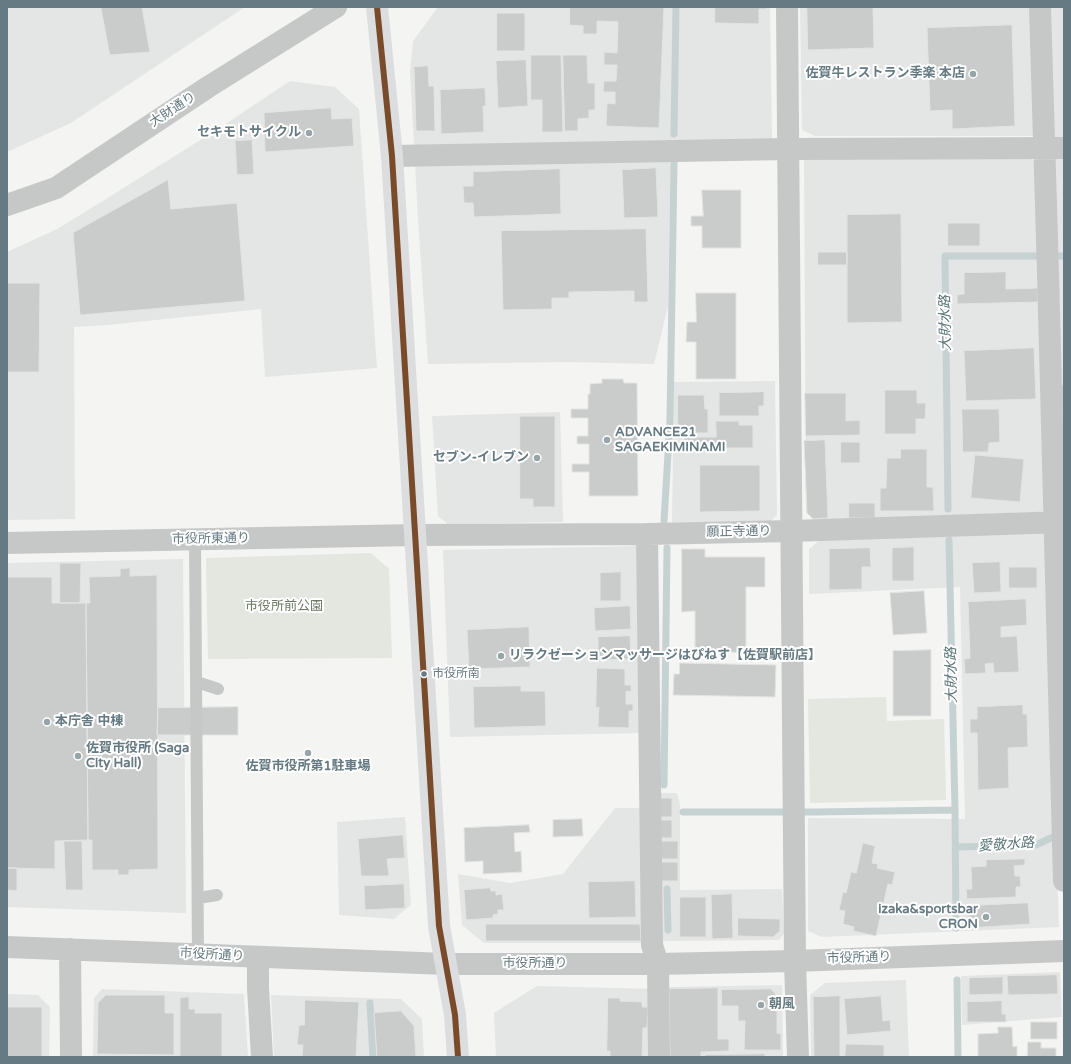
<!DOCTYPE html>
<html>
<head>
<meta charset="utf-8">
<style>
  body { margin:0 }
  #map { position:relative; width:1071px; height:1064px; overflow:hidden; background:#f4f4f2; font-family:"Varela Round",sans-serif }
  canvas { display:block }
  .frame { position:absolute; inset:0; border:8px solid #657a82; pointer-events:none }
</style>
</head>
<body>
<div id="map">
<canvas width="1071" height="1064"></canvas>
<div class="frame"></div>
</div>
<script>
const ctx = document.querySelector('canvas').getContext('2d');
ctx.lineJoin = 'round';
function fill(path, color) {
  ctx.fillStyle = color;
  ctx.fill(path, 'evenodd');
}
function trace(path, color, width, dash) {
  ctx.strokeStyle = color;
  ctx.lineWidth = width;
  ctx.lineCap = dash ? 'butt' : 'round';
  ctx.setLineDash(dash || []);
  ctx.stroke(path);
}
function label(font, color, halo, rows, align = 'center') {
  ctx.font = font + ' "Varela Round","Noto Sans JP",sans-serif';
  ctx.lineWidth = 4;
  ctx.setLineDash([]);
  ctx.textBaseline = 'middle';
  ctx.strokeStyle = halo;
  ctx.fillStyle = color;
  for (const [text, x, y, turn = 0] of rows) {
    ctx.save();
    ctx.translate(x, y);
    ctx.rotate((+turn || 0) * Math.PI / 180);
    ctx.textAlign = isNaN(turn) ? turn : align;
    if (halo) ctx.strokeText(text, 0, 0);
    ctx.fillText(text, 0, 0);
    ctx.restore();
  }
}
fill(new Path2D(`
  M7 7H245L71 123 7 152Z
  M438 7H770L772 140 671 142 668 306 654 364 569 362 428 364 418 220 410 71 413 41Z
  M800 7H1064V511L818 520 806 512 804 157 1031 158 1038 166 1052 136H815L802 130Z
  M290 81 335 87 359 109 377 368 265 377 261 309 108 325 74 327 75 519 7 520V252L57 229 85 212 218 129Z
  M775 381 777 515 771 521 672 522 674 382Z
  M560 412 563 522 448 524 438 516 432 416Z
  M1045 532 1059 927 822 937 808 931V818L965 819 960 587 809 594V549L820 540Z
  M640 546 642 733 450 737 443 550Z
  M183 559 186 913 7 907V563Z
  M656 793H677L680 805V890L782 889 784 933 779 940 660 941Z
  M615 808H642L643 943H484L462 925 458 874 510 883 563 874Z
  M405 817 411 905 394 919 339 915 337 822Z
  M1060 972 1062 1017 962 1025 961 976Z
  M906 980 909 1057H811L810 995 825 983Z
  M782 985 783 1057H667L666 987Z
  M537 986 654 989V1057H496L494 1013Z
  M102 989 244 994 248 1057H93L94 998Z
  M7 994 38 995 50 1007 49 1057H7Z
  M271 995 401 999 422 1019 424 1057H274Z`), '#e4e5e5');
fill(new Path2D(`
  M371 553 389 569 392 658 208 659 206 558Z
  M886 697 887 721 944 719 946 800 810 803 808 699Z`), '#e4e6e0');
trace(new Path2D(`
  M674 134 676 7
  M948 509 945 256H1064
  M664 521 670 420 674 163
  M949 540 955 810 956 928
  M664 785 667 548
  M683 812H814L955 810
  M956 847 1036 845 1055 836
  M667 889 668 930
  M957 980 958 1057
  M370 1003 373 1057`), '#c6d2d2', 7);
const building = new Path2D(`
  M101 7H142L150 52 110 55Z
  M570 7H664L659 128 606 126 607 103 615 104V92H603L604 81H616L617 65H604V52L617 53 618 22 597 21V34H583V26L570 25Z
  M715 7H766V9H759V24L715 23Z
  M807 7H873L874 48 808 50Z
  M497 13H525V51H497Z
  M1012 25 1015 126 952 129V110L930 111 927 28Z
  M531 55H561L563 132H542V100H531Z
  M563 55H587L588 83H595V110H589V118L578 119V131H565Z
  M526 60 528 106 498 108 496 61Z
  M428 66 429 86H434L435 131H416L414 67Z
  M485 88 486 106H483L484 132 441 134 440 90Z
  M331 108 332 119 352 118 354 146 265 152 264 113Z
  M252 140 254 174 237 175 235 141Z
  M656 168 658 217 624 218 622 170Z
  M560 169 561 214 474 217 473 203H464L463 186H473V172Z
  M168 180 171 209 237 203 245 301 80 315 73 233Z
  M702 190H741V248H702V226H691V216H703Z
  M901 214 902 322 847 323V215Z
  M948 223H980V246H948Z
  M646 229 648 302H634V291L569 292V298H552V309L503 310 501 231Z
  M818 252H847V265H818Z
  M1006 272V289L1038 288V302L957 304V295L964 294V273Z
  M7 283H40L39 372H7Z
  M696 293H736V379H696V342H686L687 322H696Z
  M1034 348 1036 399 966 401 964 351Z
  M602 379H623L624 383H637L638 496H589V472H572V464H589V444H577V436H588V418H571V409H588V394H590V384L602 383Z
  M1060 385H1064V410H1060Z
  M885 390H917V403H926L925 419H916V434H885Z
  M764 392V406H759V416H719V393Z
  M805 393H846V421L860 420V435L806 436Z
  M678 395H704L705 409H708V433H678Z
  M962 409H999L1000 442 989 443 988 452H963Z
  M520 416H555V507H533V499H520Z
  M716 421H739V425H753V448H684V437H716Z
  M825 440 828 518 813 519 807 513 804 441Z
  M841 442H860V463H841Z
  M901 449H927V487H933L934 511H880V488H886L887 458H900Z
  M975 455 1024 459 1020 502 971 498Z
  M700 465H760V511L700 512Z
  M849 503H875V518H849Z
  M914 547V581H892V548Z
  M870 548 871 567H862V589L829 590V549Z
  M682 549H705V557H765V587H746V652L695 653V611L682 612Z
  M1000 562 1001 592 974 593 972 563Z
  M60 563H81L80 603H60Z
  M1009 567H1037V588H1009Z
  M130 568V576L157 575 158 869 129 870V875H118V870H92V840H88L86 603H90L89 577 120 576V569Z
  M621 572V601H600V573Z
  M7 577H52V603H86L88 840 55 841V869L7 868Z
  M924 591 927 633 893 635 890 593Z
  M1026 599 1027 625 1001 627V637L1017 636 1019 672 994 673 993 663 985 664 986 673 965 674 964 659 970 658 968 602Z
  M630 606 631 629 595 631 594 608Z
  M529 627 530 667 469 669 467 630Z
  M630 636 631 659 598 660V637Z
  M931 650V716H893V651Z
  M680 663 776 665 775 697 673 695 674 674H679Z
  M597 668 625 669V685H631V692L626 691V704H633V711H629V728L598 727 599 707 596 708Z
  M521 686V691H545L546 726 474 728 473 687Z
  M1023 705V714H1027L1028 747 1008 748 1009 788 978 790 977 733H970V719H977V707Z
  M238 707V735H157L158 708Z
  M658 798H672V817H658Z
  M582 819 583 836 553 837V820Z
  M658 820H672V838H658Z
  M529 825 530 832 514 833 515 852 521 851 522 872 483 874V861L465 862 464 828Z
  M403 835 405 858 387 859 389 876H361L358 839Z
  M64 841H82L83 890H66Z
  M661 841H678V859H661Z
  M863 843 875 846 872 863 878 864 877 868 895 872 892 885 888 884 876 936 853 931 854 927 843 924 845 911 839 910 843 892 846 893 851 872 856 873Z
  M1025 859V865L1014 866 1015 876H1020L1021 887H1016V897L967 899 966 889H972L971 867 986 866V860Z
  M661 862H678V881H661Z
  M7 868H17V891L7 890Z
  M635 881 636 917 589 918 588 882Z
  M404 884 405 908 365 910 364 886Z
  M490 888 491 891H496V895L502 894 504 910H498V914L493 915V918L466 920 464 890Z
  M732 894 733 938 712 939 711 895Z
  M680 897H706V937H680Z
  M1028 903 1030 924 969 928 967 906Z
  M738 918 780 919V931L773 937 738 936Z
  M486 924H640L641 941H486Z
  M1057 975 1058 994 1008 995 1007 976Z
  M1003 977V994L969 995V978Z
  M718 988V1039H729V1051L701 1052V1057H670L669 989Z
  M771 989 777 996V1033L781 1034V1050H744L745 1021H738V1006H722L721 990Z
  M106 995H165V1013H174V1055L97 1054 98 1003Z
  M840 996V1057H814L813 997Z
  M881 996 883 1021 890 1020 891 1031 847 1035 844 999Z
  M189 997V1009H195V1013H222V1057H180V998Z
  M608 998H620V1001L642 1002V1007H648L647 1028H643L642 1057H610V1051H607Z
  M305 1000 359 1002 356 1057H302L303 1045H297L299 1025H304Z
  M1002 1001V1014H1006V1022H967V1002Z
  M7 1007H42V1057H7Z
  M401 1011 414 1026 416 1057H377L374 1013Z
  M1031 1022H1057V1039H1031Z
  M998 1027H1012L1013 1047 1017 1046V1057H978V1034L998 1033Z
  M1028 1042H1041V1048H1056V1057H1019L1027 1056Z
  M846 1044 884 1045V1057H845Z
  M765 1054V1057H705V1055Z`);
fill(building, '#cacccc');
trace(building, '#e3e3e2', 1);
trace(new Path2D(`
  M195 540 198 954
  M197 682 218 689
  M198 898 217 895`), '#c6c8c8', 12);
trace(new Path2D(`
  M1040 7 1048 273 1064 881
  M392 156 788 149 1064 148
  M647 534 652 945 658 964 659 1057
  M7 543 415 535 647 534 792 531 1064 522
  M258 958V988L262 1057
  M795 961 798 1057`), '#c6c8c8', 22);
trace(new Path2D(`
  M787 7 795 961
  M7 205 56 188 208 87 336 7
  M7 947 446 964H658L795 961 1064 951
  M70 949 71 1057`), '#c6c8c8', 22);
trace(new Path2D(`
  M377 7 392 156 439 926 455 1015 458 1057`), '#dcddde', 22);
trace(new Path2D(`
  M377 7 392 156 439 926 455 1015 458 1057`), '#7a4b2a', 6);
for (const [x, y, r, color] of [
  [973,74,4,"#97a5a9"],
  [309,133,4,"#97a5a9"],
  [607,440,4,"#97a5a9"],
  [537,458,4,"#97a5a9"],
  [501,656,4,"#97a5a9"],
  [424,674,3.5,"#657a82"],
  [47,722,4,"#97a5a9"],
  [308,753,4,"#97a5a9"],
  [78,756,4,"#97a5a9"],
  [986,917,4,"#97a5a9"],
  [761,1005,4,"#97a5a9"]
]) {
  const dot = new Path2D();
  dot.arc(x, y, r, 0, 2 * Math.PI);
  ctx.fillStyle = color;
  ctx.fill(dot);
  trace(dot, '#fff', 1.5);
}
label('12px', '#657a82', '#fff', [
  ["市役所南",432,674]
], 'left');
label('bold 13px', '#657a82', '#fff', [
  ["佐賀牛レストラン季楽 本店",965,74,"right"],
  ["セキモトサイクル",301,133,"right"],
  ["ADVANCE21",615,433],
  ["SAGAEKIMINAMI",615,448],
  ["セブン-イレブン",529,458,"right"],
  ["リラクゼーションマッサージはぴねす【佐賀駅前店】",509,656],
  ["本庁舎 中棟",55,722],
  ["佐賀市役所 (Saga",86,749],
  ["City Hall)",86,764],
  ["佐賀市役所第1駐車場",308,767,"center"],
  ["izaka&sportsbar",978,910,"right"],
  ["CRON",978,925,"right"],
  ["朝風",769,1005]
], 'left');
label('13px', '#657a82', '#fff', [
  ["大財通り",173,110,-33],
  ["願正寺通り",739,532,-1],
  ["市役所東通り",211,539,-1],
  ["市役所通り",212,955,3],
  ["市役所通り",859,958,-2],
  ["市役所通り",535,964]
]);
label('13px', '#6c7963', '#fff', [
  ["市役所前公園",284,607]
]);
label('italic 14px', '#5b7678', '#fff', [
  ["大財水路",946,323,-91],
  ["大財水路",952,675,-91],
  ["愛敬水路",1006,845,-4]
]);
</script>
</body>
</html>
